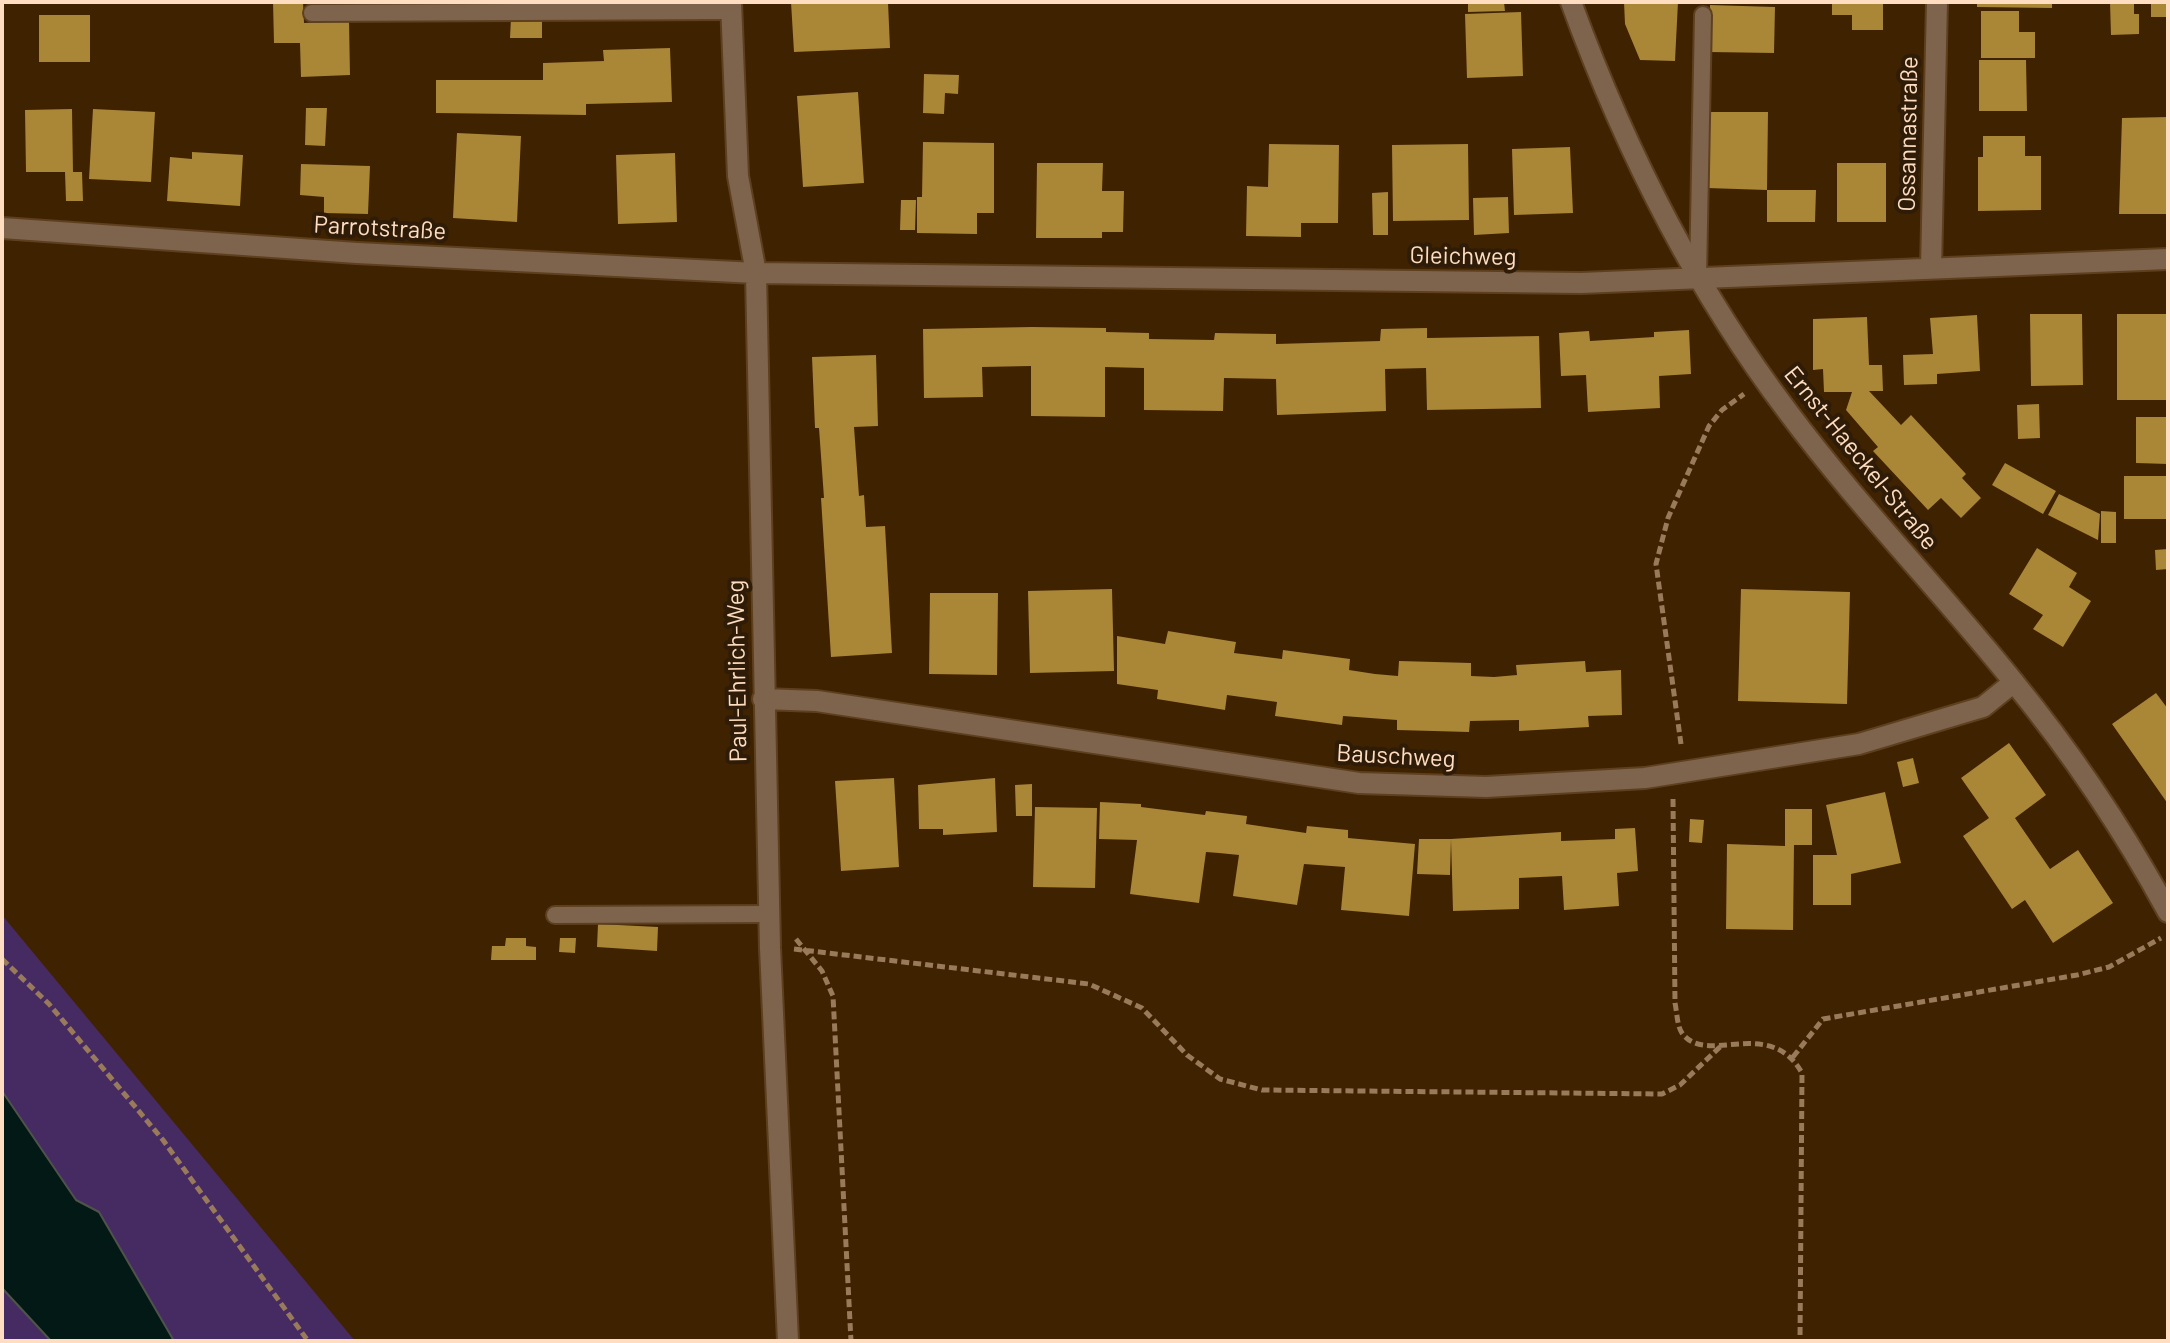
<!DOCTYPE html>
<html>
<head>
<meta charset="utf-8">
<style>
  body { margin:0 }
  #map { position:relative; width:2170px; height:1343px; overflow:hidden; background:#3f2200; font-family:Barlow,sans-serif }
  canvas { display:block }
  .frame { position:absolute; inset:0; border:4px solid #feddc0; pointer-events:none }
</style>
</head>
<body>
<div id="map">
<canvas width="2170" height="1343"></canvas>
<div class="frame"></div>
</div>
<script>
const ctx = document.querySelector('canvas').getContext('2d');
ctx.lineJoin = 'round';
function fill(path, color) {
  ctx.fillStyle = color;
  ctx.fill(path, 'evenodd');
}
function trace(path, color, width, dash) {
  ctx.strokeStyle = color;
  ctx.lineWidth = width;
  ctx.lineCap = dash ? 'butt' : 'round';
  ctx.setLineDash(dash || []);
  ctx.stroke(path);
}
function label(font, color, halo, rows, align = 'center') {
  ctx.font = font + ' Barlow,sans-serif';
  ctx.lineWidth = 8;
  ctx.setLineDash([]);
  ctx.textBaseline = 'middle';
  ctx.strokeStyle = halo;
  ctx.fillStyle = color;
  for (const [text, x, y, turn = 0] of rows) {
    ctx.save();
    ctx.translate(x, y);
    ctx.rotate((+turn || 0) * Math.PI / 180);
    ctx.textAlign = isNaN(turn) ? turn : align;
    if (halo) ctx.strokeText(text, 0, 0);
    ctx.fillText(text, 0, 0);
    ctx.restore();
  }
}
fill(new Path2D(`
  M2 915 355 1341H2Z`), '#462b63');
const water = new Path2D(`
  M2 1091 76 1200 99 1212 174 1341H51L2 1288Z`);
fill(water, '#031916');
trace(water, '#4e5449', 2);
fill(new Path2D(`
  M273 2H303L304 23 349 21 350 75 301 77 300 43H274Z
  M791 2H888L890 48 794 52Z
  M1468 2H1504L1505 11 1468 12Z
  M1624 2H1678L1675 61 1640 60 1625 24Z
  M1832 2H1883V30H1852V15H1832Z
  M1977 2H2052V8L1977 7Z
  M2110 2H2134V14H2139V34L2111 35Z
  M2151 2H2168V17H2151Z
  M1710 5 1775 7 1774 53 1709 52Z
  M1981 11H2019V32H2035V58H1981Z
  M1521 12 1523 76 1467 78 1465 14Z
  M39 15H90V62H39Z
  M511 18 542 19V38H510Z
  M670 48 672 102 586 104V115L436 113V80H543V63L604 61 603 50Z
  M1979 60H2026L2027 111H1979Z
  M924 74 959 75 958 94 945 93 944 114 923 113Z
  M858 92 864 183 803 187 797 96Z
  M306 108H327L325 146 305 145Z
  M72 109 73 172H82L83 201H66L65 172H26L25 110Z
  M93 109 155 112 151 182 89 179Z
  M1709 112H1768L1767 190 1707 188Z
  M2168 117V214H2119L2122 118Z
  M457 133 521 136 517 222 453 218Z
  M1983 136H2025V156H2041V210L1978 211V157H1983Z
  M923 142 994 143V213H977V234L917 233V197H922Z
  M1269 144 1339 145 1338 223H1301V237L1246 236 1247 186 1268 187Z
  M1468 144 1469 220 1393 221 1392 145Z
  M1570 147 1573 213 1514 215 1512 149Z
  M192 152 243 155 240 206 167 201 170 157 192 159Z
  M675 153 677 222 618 224 616 155Z
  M1037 163H1103L1102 191H1124L1123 232H1102V238H1036Z
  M1837 163H1886V222H1837Z
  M301 164 370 166 368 214 324 213V197L300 195Z
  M1767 190H1816L1815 222H1767Z
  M1388 192V235H1373L1372 193Z
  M1508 197 1509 233 1474 235 1473 198Z
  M901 200H916L915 230H900Z
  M2030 314H2082L2083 385 2031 386Z
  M2117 314H2168V400H2117Z
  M1977 315 1980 371 1937 374V384L1904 385 1903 355 1933 354 1930 318Z
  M1867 317 1869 365H1882L1883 391H1869L1901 425 1911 415 1966 474 1962 478 1981 498 1961 518 1941 498 1928 510 1873 451 1878 447 1846 410 1852 392H1824L1823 369 1813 370V319Z
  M1032 327 1106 328V332L1149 333V339L1214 340 1215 333 1276 334V344L1380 341 1381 329 1427 328V338L1539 336 1541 408 1427 410 1426 368 1385 369 1386 411 1277 415 1276 379 1224 378 1223 411 1144 410V368L1105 367V417L1031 416V366L982 367 983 397 924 398 923 329Z
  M1689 330 1691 374 1659 376 1660 408 1588 412 1586 375 1561 376 1559 333 1589 331 1590 341 1654 337V332Z
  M876 355 878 426 854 427 859 496 864 495 866 527 885 526 892 653 831 657 821 498H824L819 428H815L812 357Z
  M2039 404 2040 438 2018 439 2017 405Z
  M2136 417H2168V464L2136 463Z
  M2005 463 2056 491 2043 514 1992 485Z
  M2124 476H2168V519H2124Z
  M2059 494 2100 514 2098 540 2048 515Z
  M2101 511 2116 512V543H2101Z
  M2037 548 2077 573 2069 587 2091 601 2063 647 2033 629 2043 615 2009 594Z
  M2168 549V569L2156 570 2155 550Z
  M1112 589 1114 671 1030 673 1028 591Z
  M1741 589 1850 592 1847 704 1738 701Z
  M930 593H998L997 675 929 674Z
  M1168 631 1236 642 1234 653 1282 659 1283 650 1350 659 1349 670 1375 674 1398 676 1399 661 1471 663V676L1494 677 1517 675 1516 665 1585 661 1586 672 1621 670 1622 715 1588 716 1589 727 1519 731V720L1470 721 1469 732 1397 730V720L1343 716 1342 725 1275 716 1277 702 1227 695 1225 710 1157 699 1158 690 1117 684V636L1165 644Z
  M2156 693 2168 709V804L2112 724Z
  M2009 743 2046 795 2015 818 2050 869 2078 850 2113 903 2053 943 2025 900 2012 909 1963 836 1989 818 1961 778Z
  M1913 758 1919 783 1903 787 1897 762Z
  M894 778 899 867 841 871 835 781Z
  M995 778 997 832 943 835V829H919L918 785Z
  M1032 784V816H1016L1015 785Z
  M1885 792 1901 863 1851 874V905H1813V855H1837L1826 805Z
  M1100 802 1141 804V807L1205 815 1206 811 1247 816 1246 824 1306 833 1307 826 1348 830V838L1415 844 1409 916 1341 910 1345 867 1304 864 1297 905 1233 896 1239 855 1219 853 1206 852 1199 903 1130 894 1137 840 1099 839Z
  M1035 807 1097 808 1095 888 1033 887Z
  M1785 809H1812V845H1794L1793 930 1726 929 1727 844 1785 846Z
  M1690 819 1704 820 1702 843 1689 842Z
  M1635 828 1638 871 1617 873 1619 906 1564 910 1562 876 1519 878V909L1453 911 1451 839 1561 832V841L1615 839V829Z
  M1419 839H1451L1450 875 1417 874Z
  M598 924 658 927 657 951 597 947Z
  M506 938H526V946L536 947V960H491L492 946H505Z
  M560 938H576L575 953 559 952Z`), '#aa8637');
const service = new Path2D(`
  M312 13 732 11
  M1698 276 1703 15
  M555 915 769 914`);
const minor = new Path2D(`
  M731 2 738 176 756 273 770 948 788 1341
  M1571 2C1624 147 1695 289 1788 412 1858 506 1940 590 2013 681 2071 752 2124 831 2168 912
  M2 228 357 253 756 273 1581 283 2168 259
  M1931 268 1937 2
  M763 699 817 701 1359 783 1486 787 1645 778 1859 744 1983 707 2014 682`);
trace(service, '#5e401f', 20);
trace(minor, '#5e401f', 24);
trace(new Path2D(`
  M1681 744 1656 564 1668 518 1709 426 1722 410 1744 394
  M1673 799 1675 1003C1677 1012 1677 1026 1682 1033 1706 1067 1769 1015 1802 1073L1800 1341
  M796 939 822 971 833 996 851 1341
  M794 949 1089 984 1142 1008 1187 1055 1220 1079 1262 1090 1662 1094 1680 1085 1722 1045
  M2 959 49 1004 163 1140 308 1341
  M1793 1057 1823 1019 2077 975 2109 967 2161 938`), '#997a5a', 5, [8, 4]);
trace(service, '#7e644d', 16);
trace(minor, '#7e644d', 20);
label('24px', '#feddc0', '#2e1c08', [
  ["Ossannastraße",1908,134,-89],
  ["Parrotstraße",380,228,3],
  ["Gleichweg",1463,256,1],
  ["Ernst-Haeckel-Straße",1861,458,51],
  ["Paul-Ehrlich-Weg",737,671,-91],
  ["Bauschweg",1396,756,3]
]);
</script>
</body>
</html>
